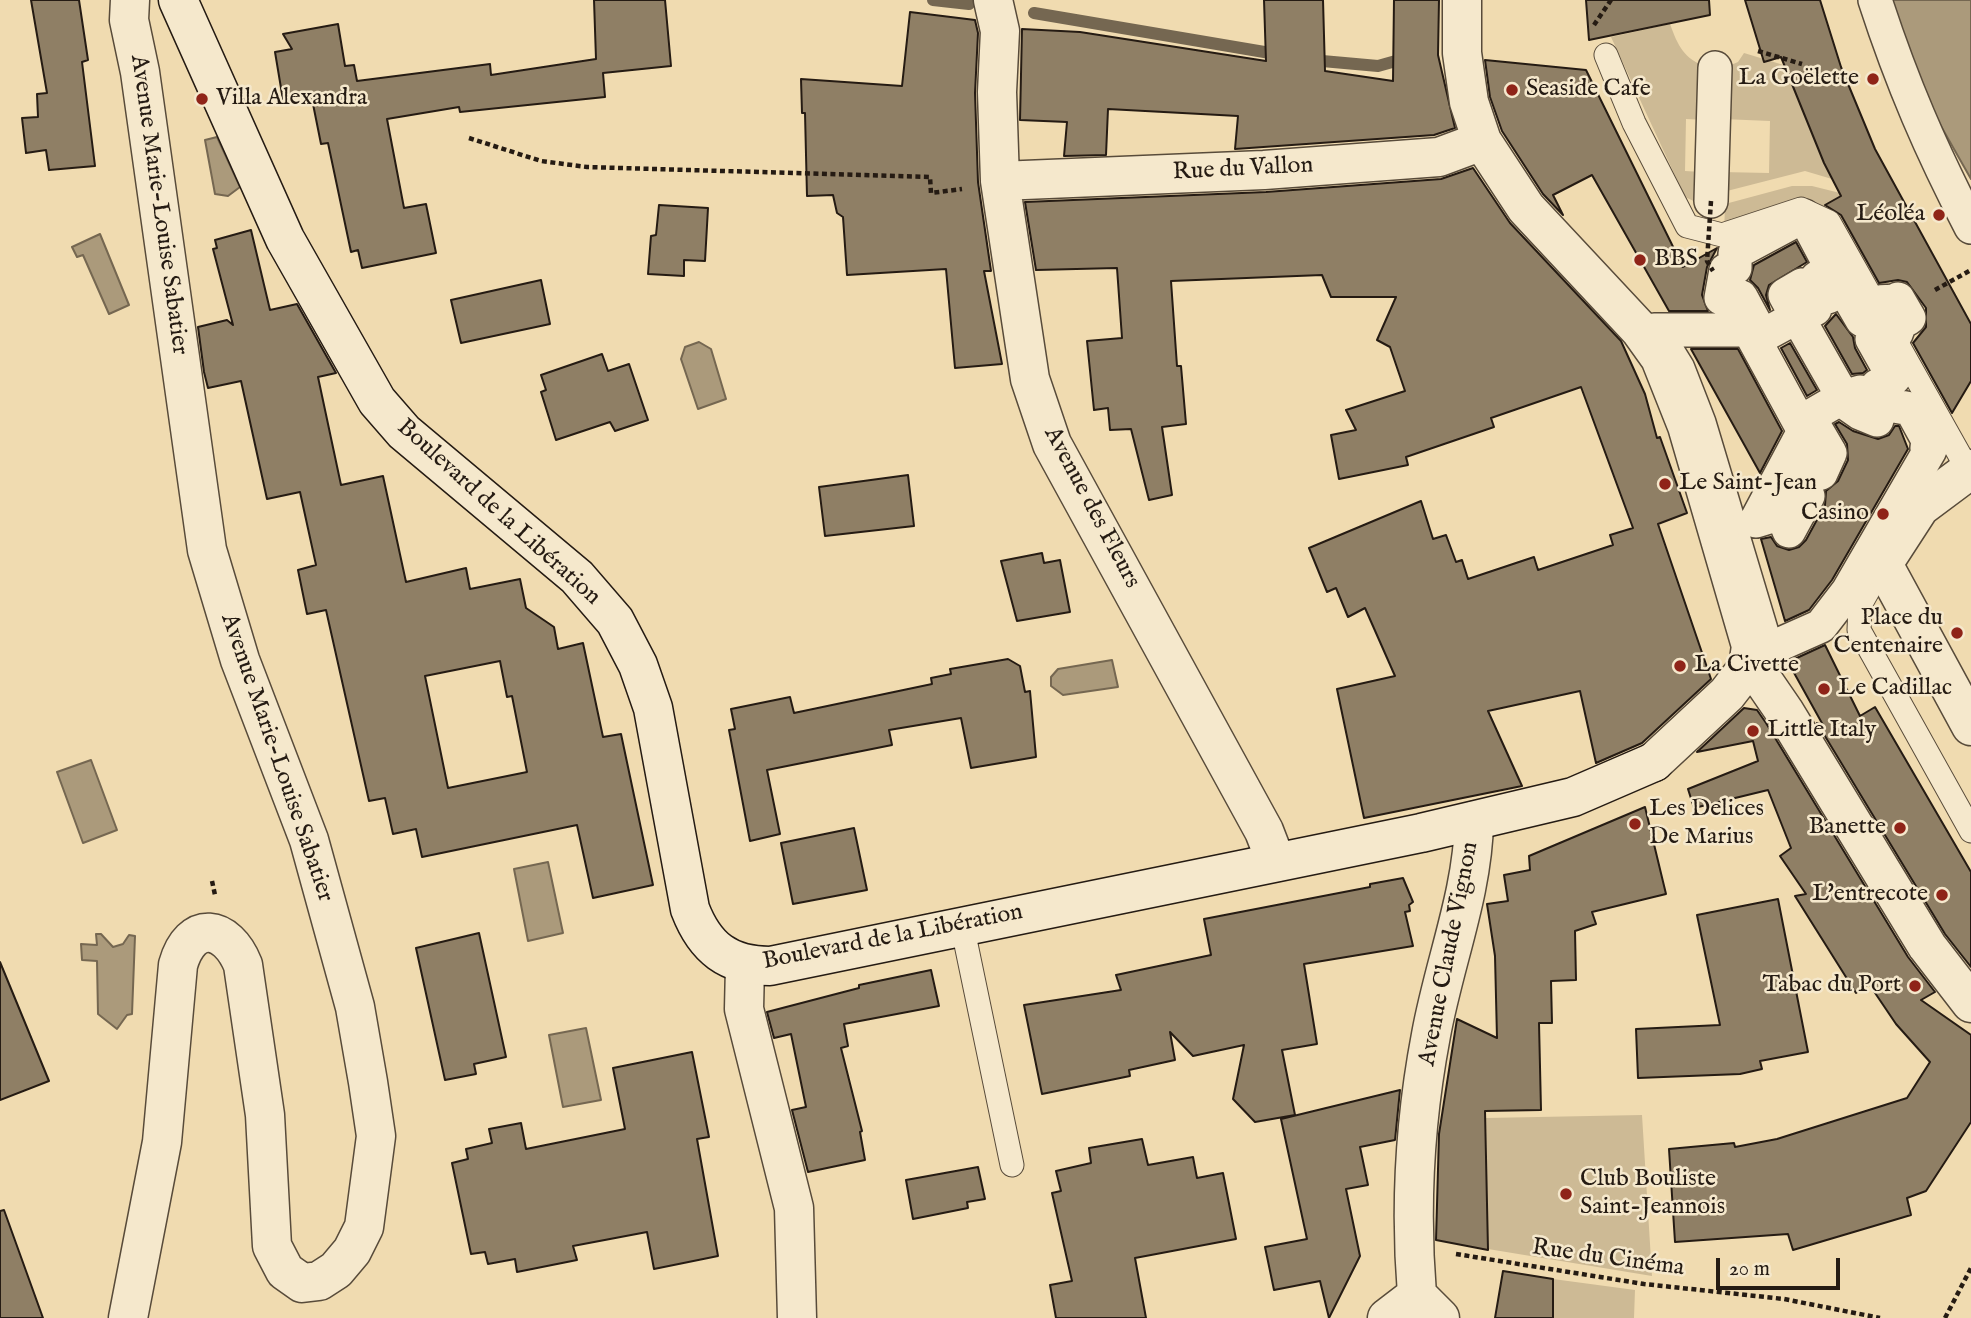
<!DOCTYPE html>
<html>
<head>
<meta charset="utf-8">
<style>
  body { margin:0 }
  #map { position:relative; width:1971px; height:1318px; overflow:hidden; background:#f0dbb0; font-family:"IM FELL English",serif }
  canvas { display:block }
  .scale { position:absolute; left:1716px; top:1258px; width:124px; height:32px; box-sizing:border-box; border:4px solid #251b13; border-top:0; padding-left:9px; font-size:21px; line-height:24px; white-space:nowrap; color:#251b13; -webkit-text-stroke:5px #f5e8cc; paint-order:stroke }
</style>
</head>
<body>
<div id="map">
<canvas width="1971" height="1318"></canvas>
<div class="scale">20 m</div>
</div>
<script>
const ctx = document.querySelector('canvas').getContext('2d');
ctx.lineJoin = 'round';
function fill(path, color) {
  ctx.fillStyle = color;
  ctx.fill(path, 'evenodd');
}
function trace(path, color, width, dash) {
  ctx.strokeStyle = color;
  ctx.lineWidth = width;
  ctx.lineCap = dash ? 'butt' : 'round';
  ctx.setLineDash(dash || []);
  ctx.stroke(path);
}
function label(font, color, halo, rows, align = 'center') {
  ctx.font = font + ' "IM FELL English",serif';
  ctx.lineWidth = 5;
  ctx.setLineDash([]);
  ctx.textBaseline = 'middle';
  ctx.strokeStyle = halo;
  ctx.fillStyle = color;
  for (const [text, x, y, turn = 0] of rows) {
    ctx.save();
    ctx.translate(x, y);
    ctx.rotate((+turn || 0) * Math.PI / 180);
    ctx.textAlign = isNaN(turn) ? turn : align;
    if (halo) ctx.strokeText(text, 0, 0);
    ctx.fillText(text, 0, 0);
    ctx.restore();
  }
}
fill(new Path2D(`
  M1670 24C1678 46 1684 59 1707 67L1706 120 1686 119 1685 171 1702 172 1700 204 1685 197 1611 37Z
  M1744 53 1800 70 1824 163 1832 179 1805 171 1723 192 1721 172 1769 173 1770 121 1722 119 1724 68 1738 62Z
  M1792 186H1812L1840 193 1891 286 1881 292 1839 214 1816 224 1801 198 1724 236 1725 204Z
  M1642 1115 1652 1276 1488 1249 1486 1118Z
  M1553 1279 1635 1290 1634 1318H1553Z`), '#cdba95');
const water = new Path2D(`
  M1891 0H1971V179L1921 91Z
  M217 137 240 187 228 196 215 194 205 140Z
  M100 234 129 305 109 314 83 255 77 257 72 247Z
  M699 342 711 349 726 399 698 409 681 359 685 347Z
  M1112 660 1118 687 1063 695 1051 686V677L1058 669Z
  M91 760 117 830 83 843 57 772Z
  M548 862 563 933 528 941 514 869Z
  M96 934H101L113 947 123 944 129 935 135 936 132 1014 127 1015 117 1029 98 1014 97 961 82 960 81 944 97 945Z
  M586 1028 601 1100 563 1107 549 1035Z`);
fill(water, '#ab9a7b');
trace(water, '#756751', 2);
trace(new Path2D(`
  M933 0 969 4
  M1034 13 1282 55
  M1311 60 1378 66 1410 57`), '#756751', 12);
const building = new Path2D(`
  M31 0H79L88 60 82 62 95 166 49 170 46 150 26 153 22 118 38 117 37 94 47 93Z
  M594 0H665L671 66 603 73 605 97 460 112 459 107 387 119 404 208 426 204 436 253 362 268 358 250 351 252 328 143 321 144 311 94 283 100 275 52 292 49 283 34 338 24 345 66 354 65 357 81 490 64 491 75 596 59Z
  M1264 0H1323L1325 71 1393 81 1394 0H1439L1438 55 1455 128 1434 135 1235 149 1238 116 1108 109 1106 155 1064 156 1067 122 1020 120 1022 29 1080 32 1266 61Z
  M1586 0H1709L1710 15 1589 40Z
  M1745 0H1820L1841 67 1875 149 1971 324V381L1952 413 1913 343 1926 327V308L1907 282 1898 280 1879 283 1841 215 1825 205 1841 196 1824 163 1781 57 1764 62Z
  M910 12 975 20 978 33 975 93 978 182 991 271H984L1002 364 955 368 946 269 847 275 843 217 837 213 833 195 807 196 805 113H802L801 79 902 86Z
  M1485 60 1586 70 1683 267 1717 248 1707 267 1702 295 1708 311H1669L1592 175 1553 195 1563 215 1543 194 1502 131 1490 97Z
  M1473 168 1510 223 1621 341 1645 394 1657 438 1660 437 1687 513 1658 524 1711 679 1642 743 1596 763 1580 691 1488 711 1522 786 1364 818 1337 689 1395 676 1365 608 1348 617 1336 588 1327 592 1309 548 1421 501 1433 539 1446 535 1456 562 1462 560 1468 579 1534 557 1538 570 1613 545 1610 535 1633 528 1581 387 1491 418 1494 427 1406 457 1408 465 1339 479 1331 435 1356 430 1346 410 1405 391 1390 347 1377 340 1396 297H1331L1322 275 1171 281 1177 366H1181L1186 424 1162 427 1172 495 1149 500 1131 429 1110 430 1108 408 1094 410 1087 341 1122 338 1117 268 1036 270 1025 202 1266 192 1441 179Z
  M659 205 708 208 705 261 684 260V276L648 274 651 236 656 235Z
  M251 230 270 310 297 304 336 373 318 377 341 485 383 476 406 582 466 568 470 589 520 579 526 608 554 627 558 649 583 643 603 737 621 734 653 885 593 898 577 825 422 857 416 829 393 834 385 798 369 801 326 610 307 614 298 570 316 565 300 492 267 499 241 381 208 388 204 372 198 327 227 320 233 325 213 249 217 248 215 240ZM500 661 507 697 512 696 527 772 448 788 425 676Z
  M1796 242 1807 262 1769 285 1766 295 1770 310 1758 288 1750 280 1754 265Z
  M541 280 550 324 461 343 451 300Z
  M1836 314 1853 337 1855 348 1867 370 1863 373 1852 374 1825 326Z
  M1790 343 1817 390 1807 396 1781 348Z
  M1691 349H1738L1782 431 1760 473Z
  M602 354 608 371 629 364 648 420 615 431 610 422 556 440 541 392 546 390 541 375Z
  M1839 422 1853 431 1878 439 1889 435 1895 426H1899L1908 449 1832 580 1809 610 1785 621 1761 539 1771 537 1777 546 1789 550 1799 547 1806 540 1825 505 1826 491 1838 481 1848 460 1847 444 1835 424Z
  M908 475 914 526 825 536 819 487Z
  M1042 553 1044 563 1060 560 1070 612 1017 621 1001 561Z
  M1825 645 1860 716 1875 707 1971 872V967L1945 934 1817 723 1823 725 1788 662Z
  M1008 659 1020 666 1025 692 1030 691 1036 757 971 768 961 718 889 730 892 745 767 770 780 834 750 841 729 730 735 729 731 709 790 697 794 713 932 684 931 678 951 674 950 669Z
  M1744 708 1757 710 1766 723 1908 957 1935 992 1921 1000 1971 1035V1122L1926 1191 1907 1198 1911 1215 1793 1250 1788 1234 1675 1242 1669 1149 1734 1143 1735 1147 1777 1139 1907 1098 1930 1062 1896 1024 1869 984 1856 993 1795 896 1806 894 1780 856 1791 848 1768 790 1694 808 1688 789 1758 761 1753 741 1697 752Z
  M1645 807 1666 894 1592 912 1596 924 1575 931 1576 980 1551 981 1552 1023H1539L1541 1110 1485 1111 1488 1250 1436 1240 1439 1134 1457 1019 1497 1038 1495 956 1487 904 1508 901 1504 875 1530 870 1529 856Z
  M854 828 867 890 793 904 781 843Z
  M1403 878 1413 902 1409 905 1410 911 1405 912 1413 946 1304 964 1317 1044 1282 1050 1295 1115 1255 1122 1233 1099 1244 1045 1193 1056 1170 1032 1175 1060 1129 1070 1130 1076 1042 1094 1024 1005 1121 990 1116 975 1211 955 1204 919 1370 887V884Z
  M1778 899 1808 1052 1760 1061 1762 1069 1740 1074 1638 1078 1636 1029 1720 1025 1697 915Z
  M479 933 506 1057 474 1064 476 1074 445 1080 416 948Z
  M0 962 49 1081 0 1100Z
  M931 970 939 1006 844 1024 848 1046 841 1048 862 1131 860 1132 865 1160 808 1172 792 1110 806 1107 791 1034 774 1038 767 1012 859 988V985Z
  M692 1052 709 1137 697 1139 718 1256 654 1269 647 1232 573 1246 577 1260 517 1272 515 1259 488 1264 485 1252 471 1254 452 1163 468 1159 466 1149 492 1143 489 1129 521 1123 526 1149 625 1129 613 1068Z
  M1400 1090 1395 1140 1360 1147 1368 1185 1346 1189 1360 1256 1329 1318 1320 1281 1274 1290 1265 1247 1307 1239 1281 1119Z
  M1142 1139 1148 1165 1193 1157 1197 1178 1223 1173 1236 1239 1135 1258 1146 1318H1056L1050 1285 1072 1281 1052 1193 1061 1191 1056 1171 1091 1163 1089 1148Z
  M978 1167 985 1199 967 1202 968 1208 913 1219 906 1180Z
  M4 1210 43 1318H0V1211Z
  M1503 1271 1553 1279V1318H1495Z`);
fill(building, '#8f7f65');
trace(building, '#251b13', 2);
const service = new Path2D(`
  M1606 55 1634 123 1687 226 1722 235 1801 209 1829 222 1968 470
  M1883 564 1860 605 1859 630 1971 831
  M962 925 1012 1165`);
const pedestrian = new Path2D(`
  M1875 0C1902 83 1931 150 1971 227
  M1711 201 1715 68
  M1804 216 1832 269 1817 278 1828 297 1844 289 1862 320C1866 316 1869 308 1873 305 1880 299 1890 304 1898 299L1909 318 1900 323 1896 334 1890 338 1872 339 1894 378 1877 386 1889 405 1911 409 1928 440 1927 448 1930 450 1848 591 1821 626 1767 650 1699 423 1678 369 1654 330H1749L1804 431 1756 521 1782 513 1789 531 1808 496 1799 491 1811 468 1821 473 1830 453 1809 417 1840 399 1860 413 1877 420 1860 392 1843 397 1798 318 1815 309 1802 285 1785 295 1797 317 1762 336 1741 297 1721 298 1726 270 1735 268V253Z`);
const minor = new Path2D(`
  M993 0 1000 31 997 92 1000 181 1030 379 1052 444 1264 831 1276 862
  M1462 0V53L1469 102 1482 141 1526 208 1640 330 1660 358 1687 426 1751 646 1748 667 1727 694 1654 762
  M1000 181 1264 170 1439 157 1482 141
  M1971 469 1920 507 1883 564 1971 726
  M1748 667 1760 676 1784 711 1927 946 1971 1003
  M745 966 744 1009 794 1208 797 1318
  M128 1318 162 1142 178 965C191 919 227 925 243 965L265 1115 272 1246 285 1271 302 1283 319 1281 336 1270 352 1251 364 1227 376 1136 368 1082 355 1007 309 840 240 660 207 550 140 72 129 20 130 0
  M1387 1318 1417 1295
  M1440 1318 1417 1295C1410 1210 1415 1119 1431 1035 1444 963 1473 893 1474 821`);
const secondary = new Path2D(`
  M178 0 285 239 377 401 404 432 577 577 615 621 638 665 653 708 690 909C705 948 728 966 770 966L1421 833 1573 797 1654 762`);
trace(service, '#584b3a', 25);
trace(pedestrian, '#584b3a', 36);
trace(minor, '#584b3a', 41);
trace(secondary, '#251b13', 41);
trace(new Path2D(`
  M1594 25 1611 0
  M1758 51 1802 64
  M469 138 541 161 587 167 930 177 931 193 962 189
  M1935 290 1971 270
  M212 881 215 895
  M1456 1254 1644 1284 1784 1299 1880 1318
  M1945 1318 1971 1268`), '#251b13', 4.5, [5, 3.5]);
trace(service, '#f5e8cc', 23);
trace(pedestrian, '#f5e8cc', 33);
trace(minor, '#f5e8cc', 38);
trace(secondary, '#f5e8cc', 38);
trace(new Path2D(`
  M1711 201 1707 261 1713 271`), '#251b13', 4.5, [5, 3.5]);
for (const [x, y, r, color] of [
  [1873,79,7,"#8f2418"],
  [1512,90,7,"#8f2418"],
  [202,99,7,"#8f2418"],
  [1939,215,7,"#8f2418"],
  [1640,260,7,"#8f2418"],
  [1665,484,7,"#8f2418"],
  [1883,514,7,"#8f2418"],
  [1957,633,7,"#8f2418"],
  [1680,666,7,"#8f2418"],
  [1824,689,7,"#8f2418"],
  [1753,731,7,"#8f2418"],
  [1635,824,7,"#8f2418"],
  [1900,828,7,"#8f2418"],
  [1942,895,7,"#8f2418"],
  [1915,986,7,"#8f2418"],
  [1566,1194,7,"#8f2418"]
]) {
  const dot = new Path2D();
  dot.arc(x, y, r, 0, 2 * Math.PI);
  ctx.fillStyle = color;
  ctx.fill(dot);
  trace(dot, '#f5e8cc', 2.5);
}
label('24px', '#251b13', '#f5e8cc', [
  ["La Goëlette",1859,79,"right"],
  ["Seaside Cafe",1526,90],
  ["Villa Alexandra",216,99],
  ["Léoléa",1925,215,"right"],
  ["BBS",1654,260],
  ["Le Saint-Jean",1679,484],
  ["Casino",1869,514,"right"],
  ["Place du",1943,619,"right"],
  ["Centenaire",1943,647,"right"],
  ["La Civette",1694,666],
  ["Le Cadillac",1838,689],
  ["Little Italy",1767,731],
  ["Les Delices",1649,810],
  ["De Marius",1649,838],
  ["Banette",1886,828,"right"],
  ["L'entrecote",1928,895,"right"],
  ["Tabac du Port",1901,986,"right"],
  ["Club Bouliste",1580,1180],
  ["Saint-Jeannois",1580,1208]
], 'left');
label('24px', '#251b13', '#f5e8cc', [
  ["Rue du Vallon",1243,170,-3],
  ["Avenue Marie-Louise Sabatier",158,205,82],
  ["Avenue des Fleurs",1091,508,62],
  ["Boulevard de la Libération",498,513,42],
  ["Avenue Marie-Louise Sabatier",276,758,71],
  ["Boulevard de la Libération",893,938,-11],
  ["Avenue Claude Vignon",1450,954,-79],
  ["Rue du Cinéma",1608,1259,8]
]);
</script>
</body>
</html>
